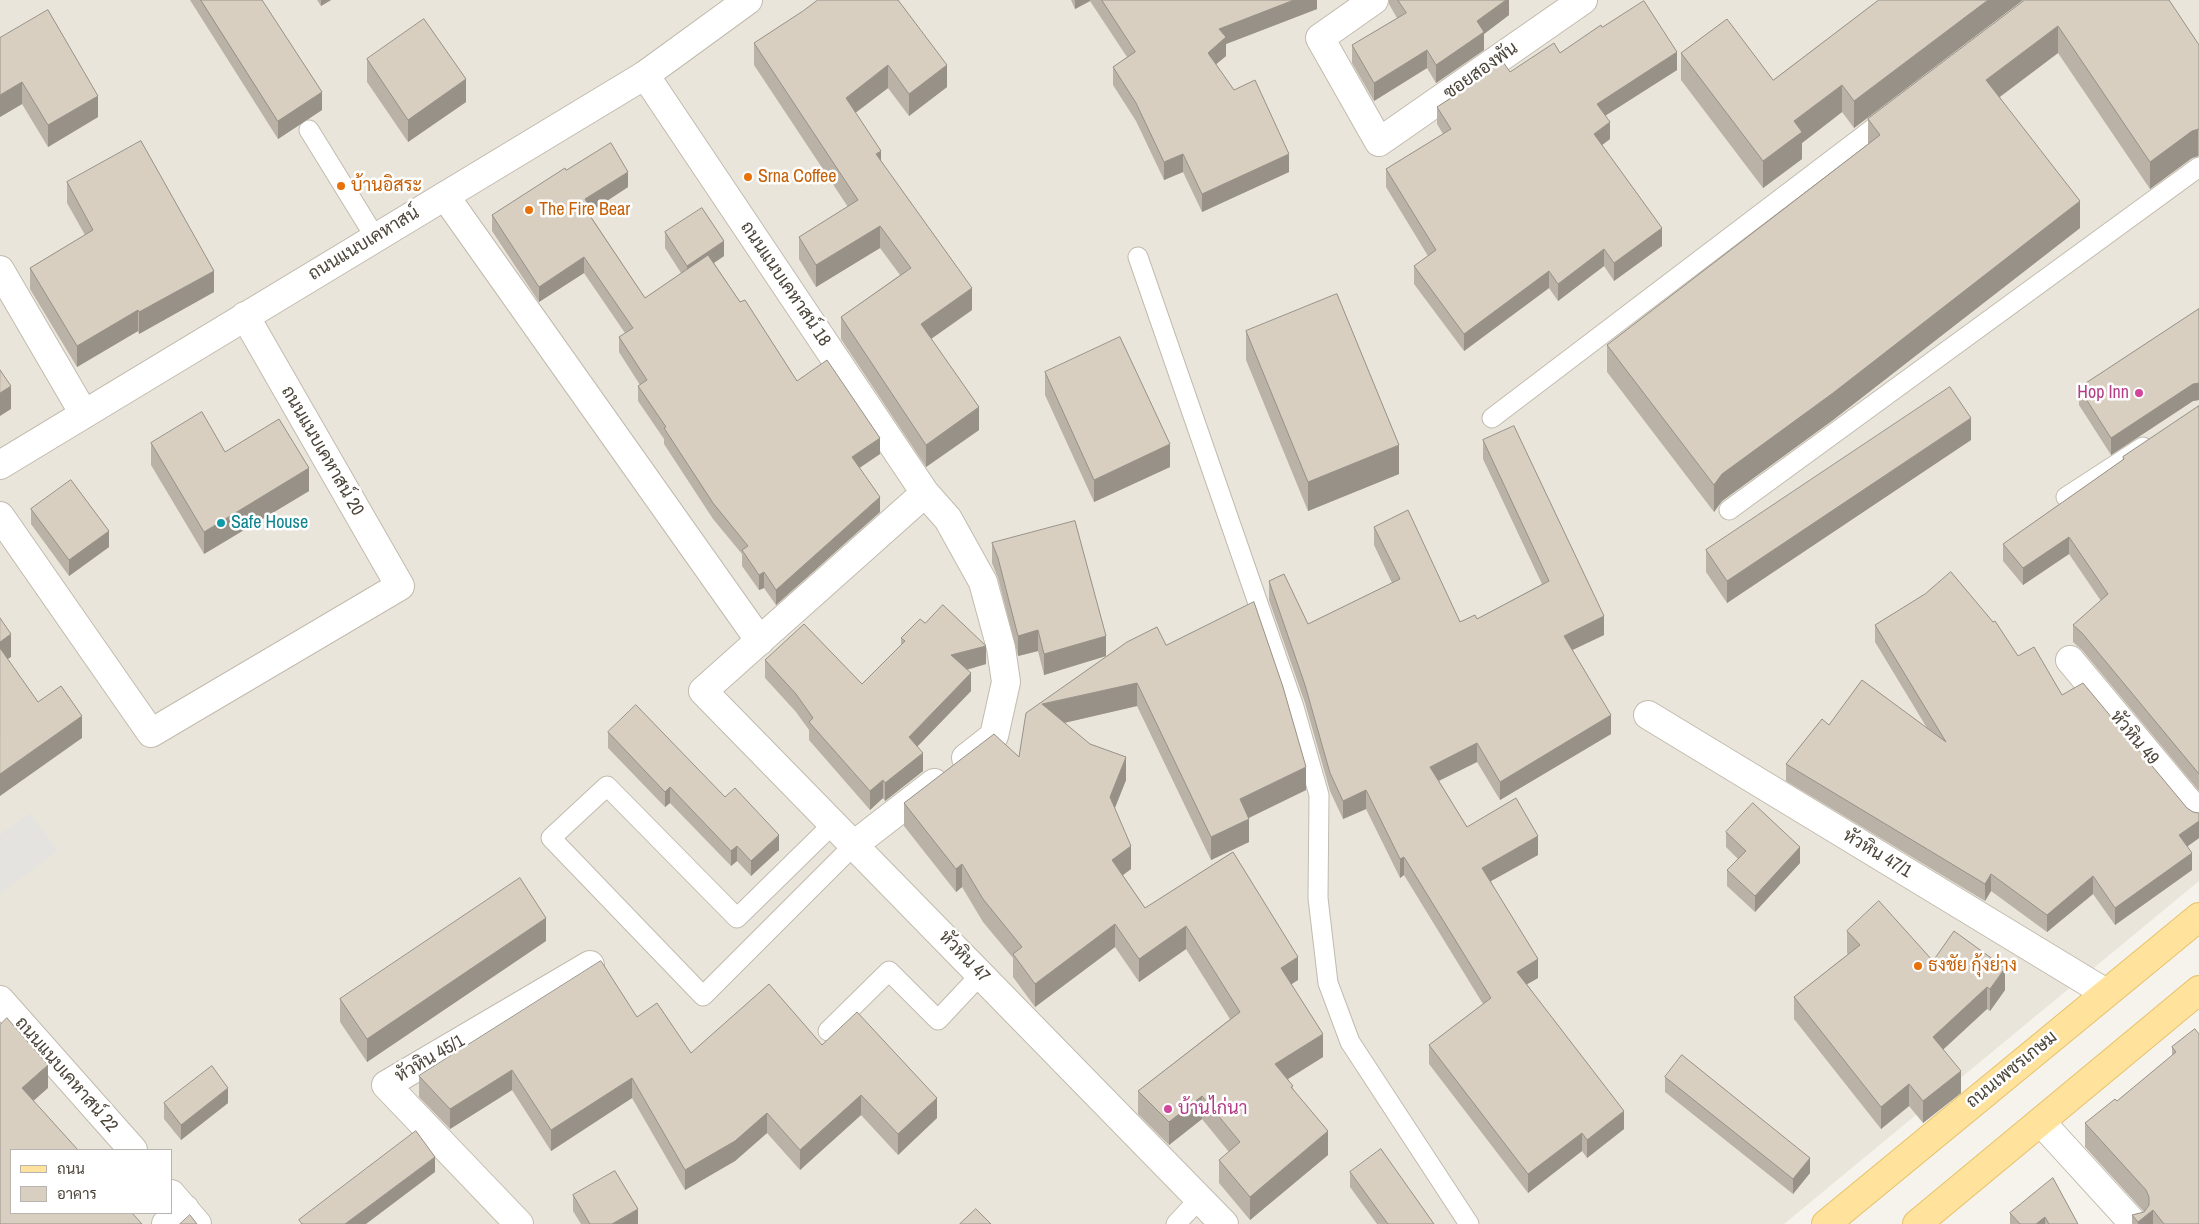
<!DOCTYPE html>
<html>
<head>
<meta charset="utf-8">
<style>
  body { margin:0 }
  #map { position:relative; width:2199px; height:1224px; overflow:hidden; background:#f6f3ec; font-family:"Archivo Narrow",Sarabun,sans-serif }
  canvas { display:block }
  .legend { position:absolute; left:10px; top:1149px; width:162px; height:65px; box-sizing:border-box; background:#fff; border:1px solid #b7b4b0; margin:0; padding:6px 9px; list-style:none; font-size:15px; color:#4b4439 }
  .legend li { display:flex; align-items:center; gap:10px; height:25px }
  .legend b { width:25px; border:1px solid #b7b4b0 }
</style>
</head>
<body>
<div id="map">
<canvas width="2199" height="1224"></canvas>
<ul class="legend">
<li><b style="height:6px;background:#ffe39c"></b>ถนน</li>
<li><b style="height:14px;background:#d8cfc1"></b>อาคาร</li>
</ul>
</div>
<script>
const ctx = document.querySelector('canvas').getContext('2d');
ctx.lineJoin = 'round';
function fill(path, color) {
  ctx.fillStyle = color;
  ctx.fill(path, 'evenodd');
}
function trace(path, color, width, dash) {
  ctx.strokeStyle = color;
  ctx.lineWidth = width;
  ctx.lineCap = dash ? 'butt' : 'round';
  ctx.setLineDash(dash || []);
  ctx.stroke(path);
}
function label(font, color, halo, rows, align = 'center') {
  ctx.font = font + ' "Archivo Narrow",Sarabun,sans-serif';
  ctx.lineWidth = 5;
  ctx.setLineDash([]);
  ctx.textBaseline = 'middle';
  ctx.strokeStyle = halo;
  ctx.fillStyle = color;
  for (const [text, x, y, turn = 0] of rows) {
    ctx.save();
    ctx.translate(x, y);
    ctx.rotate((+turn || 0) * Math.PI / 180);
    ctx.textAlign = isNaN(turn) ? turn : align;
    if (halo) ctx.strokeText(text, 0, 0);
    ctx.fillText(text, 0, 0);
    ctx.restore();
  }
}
fill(new Path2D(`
  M0 0H2199V881L1784 1224H0ZM11 1150H171V1213H11Z`), '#eae5da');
fill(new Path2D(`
  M30 813 58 851 0 894V835Z`), '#e5e3e0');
const service = new Path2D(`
  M309 130 375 237
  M1138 257 1294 707 1319 795 1318 898 1328 983 1350 1042 1469 1224
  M1492 418 1888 117
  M2066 497 2143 447
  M1729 510 2199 167
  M834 823 737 918 607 786 551 838 703 996 855 844
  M828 1031 889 971 938 1020 981 974
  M1176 1224 1200 1198`);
const minor = new Path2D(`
  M1374 0 1320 38 1379 142 1583 0
  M645 75 925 493 948 519 983 582 1001 648 1006 682 994 736 966 758
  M445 196 760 641
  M0 270 84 414
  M925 493 703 691 1224 1224
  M0 516 151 733 400 586 245 316
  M2070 660 2199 815
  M1648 715 2106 993
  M855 844 934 783
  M0 1000 133 1150
  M2041 1122 2134 1224
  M171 1194 197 1224
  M166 1224 185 1209
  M519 1224 386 1085 590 965`);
const tertiary = new Path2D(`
  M0 465 645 75 748 0`);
const primary = new Path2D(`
  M1826 1224 2199 917
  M1917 1224 2199 990`);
trace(service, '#c2bbae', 21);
trace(minor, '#c2bbae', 30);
trace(tertiary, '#c2bbae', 30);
trace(primary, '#e6c16a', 30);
trace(service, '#fff', 19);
trace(minor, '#fff', 28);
trace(tertiary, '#fff', 28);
trace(primary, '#ffe39c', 28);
fill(new Path2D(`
  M190 0H256L322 110 278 139Z
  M317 0H331L321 6Z
  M1071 0H1317V9L1226 44V56L1216 64 1289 172 1202 212 1183 172 1164 180 1136 121 1113 85V67L1127 57 1090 1 1075 9Z
  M1389 0H1509V15L1484 34V50L1436 83 1427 68 1374 101 1352 63V45L1397 18 1389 4Z
  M1879 0H2023L1854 128 1842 112 1802 143V159L1763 188 1681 80V53L1773 80Z
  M2025 0 2199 45V156L2192 158 2150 189 2058 53 2000 97 2080 228 1833 420 1722 501 1714 512 1607 372V345L1868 144V119Z
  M48 10 98 117 48 147 22 104 0 117Z
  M1602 27 1677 70 1606 115 1610 139 1602 145 1662 246 1614 281 1604 266 1558 301 1549 288 1464 351 1414 284V266L1428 256 1386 187V169L1443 134 1437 124V107L1452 97V93L1510 72 1560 53Z
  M754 43 947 65V87L909 116 888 88 855 113 881 161 972 310 931 339 979 430 926 467 841 339V317L900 275 880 248 816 287 799 259V237L848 207 754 65Z
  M367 59 466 102 408 142 367 82Z
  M566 170 628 187 590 212V215L645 298 681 273 665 248V232L724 256 714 263 740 302 797 381 880 454 859 468 880 512 776 605 764 588 759 590 742 566V554L713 519 664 444V439L638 401V386L640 385 619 352V337L625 333 584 273 539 302 492 231V215Z
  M67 182 214 292 139 334 138 331 77 367 30 289V268L85 235 67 203Z
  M2199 309V400L2193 401 2111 455 2079 405V388Z
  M1246 331 1399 474 1308 511 1246 360Z
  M1045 372 1170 467 1094 502 1045 395Z
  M2199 406V791L2082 650 2073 642V625L2101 601 2069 554 2023 585 2003 561V544L2123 460V457Z
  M1483 440 1604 635 1572 650 1611 734 1500 800 1477 762 1439 781 1467 827 1538 855 1491 881 1538 978 1527 984 1624 1129 1587 1158 1582 1151 1528 1193 1429 1064V1045L1483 1004 1404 875 1400 878 1366 809 1343 819 1330 791 1305 703 1269 600V581L1308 624 1392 583 1374 545V527L1460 622 1477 619 1542 584 1483 459Z
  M1971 440 1727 603 1706 572V550Z
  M151 443 225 452 309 491 204 554 151 465Z
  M31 509 109 547 69 576 31 524Z
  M992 543 1106 656 1044 675 1038 651 1018 656 998 578 992 563Z
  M925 623 986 664 967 670 971 691 917 747 923 771 885 801 883 798 870 810 809 740V730L796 712 765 678V660L862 684 901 645V638Z
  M1875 625 2018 656 2187 808 2193 812 2199 838 2187 847 2192 870 2115 925 2093 894 2047 932 1991 891 1985 901 1786 781V764L1829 725 1927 728 1875 642Z
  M1166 645 1306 790 1249 818V842L1211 860 1137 706 1064 723 1126 780 1115 808 1131 869 1123 875 1145 908 1233 852 1298 980 1291 984 1323 1057 1288 1079 1328 1155 1250 1220 1219 1183V1160L1229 1152 1202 1119 1169 1145 1138 1114V1091L1230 1019 1186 949 1139 982 1115 947 1035 1007 1013 977V958L983 922 962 887 956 892 904 826V803L1019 757Z
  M608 732 725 797 779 850 751 876 737 861 731 866 670 803 665 807 608 748Z
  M1726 832 1800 863 1755 912 1727 886V870L1738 859 1726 847Z
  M1847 931 1933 961 2005 990 1990 1011 1987 1009 1943 1049 1961 1093 1923 1123 1909 1106 1881 1129 1794 1019V997L1848 954 1847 953Z
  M546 941 367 1062 340 1022V999Z
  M637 1017 691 1053 822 1045 937 1118 898 1155 861 1115 800 1170 767 1133 735 1161 685 1190 632 1098 551 1151 512 1090 450 1129 419 1097V1076Z
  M2195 1029 2199 1224H2132V1215L2144 1212 2085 1147V1123L2117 1101 2172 1056V1047Z
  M1665 1077 1810 1173 1793 1194 1665 1092Z
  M164 1103H228L181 1140 164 1119Z
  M1350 1172 1434 1224H1377L1350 1187Z
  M2053 1178 2078 1224H2010V1213Z
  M573 1195 638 1224H581L573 1211Z`), '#bab2a6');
fill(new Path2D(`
  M321 0H331L321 6Z
  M1075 0H1090V1L1075 9Z
  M1294 0H1317V9L1226 44V56L1208 71V53L1219 29Z
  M1506 0H1509V15L1484 34V50L1436 83V65L1477 21Z
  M1988 0H2023L1854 128V101Z
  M2058 26V53L1986 107V80Z
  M1427 50V68L1374 101V83Z
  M1677 52V70L1597 121V104Z
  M888 65V88L846 120V98Z
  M947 65V87L909 116V94Z
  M466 79V102L408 142V120Z
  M22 82V104L0 117V95Z
  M1842 85V112L1802 143V159L1763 188V161L1794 121Z
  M322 92V110L278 139V121Z
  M98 96V117L48 147V125Z
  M1610 122V139L1594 151V134Z
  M2198 129V156L2192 158 2150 189V162L2192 131Z
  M881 151V173L876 154Z
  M1183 154V172L1164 180V162Z
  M1289 154V172L1202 212V194Z
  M628 172V187L590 212V223L586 225 585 199Z
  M2080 201V228L1833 420 1722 501 1714 512V485L1722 474Z
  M880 226V248L816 287V265Z
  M1662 228V246L1614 281V263Z
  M724 241V256L687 281V266Z
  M1604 249V266L1558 301V284Z
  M584 257V273L539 302V287Z
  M214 271V292L139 334V312Z
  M1549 271V288L1464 351V334Z
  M972 288V310L921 346V324Z
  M138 310V331L77 367V346Z
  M2199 383V400L2193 401 2111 455V438L2193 384Z
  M11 386V409L0 416V393Z
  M979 407V430L926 467V445Z
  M1971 418V440L1727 603V581Z
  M880 438V454L852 473V457Z
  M1170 444V467L1094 502V480Z
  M1399 445V474L1308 511V482Z
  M309 468V491L204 554V532Z
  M880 497V512L776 605V590Z
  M109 531V547L69 576V560Z
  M2069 537V554L2023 585V568Z
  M764 572V588L759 590V575Z
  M1604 616V635L1564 654V636Z
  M1038 630V651L1018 656V636Z
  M11 634V657L0 664V642Z
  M1106 636V656L1044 675V654Z
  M986 646V664L951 674V655Z
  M971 673V691L909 755V737Z
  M1137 683V706L1042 728V704Z
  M1611 715V734L1500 800V782Z
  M82 716V738L0 796V774Z
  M1477 743V762L1430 785V767Z
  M923 753V771L885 801V783Z
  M1126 757V780L1110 820V797Z
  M1306 767V790L1240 822V799Z
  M883 780V798L870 810V791Z
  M670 787V803L665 807V792Z
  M1366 790V809L1343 819V801Z
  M1249 819V842L1211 860V837Z
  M2199 821V838L2179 852V835Z
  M779 835V850L751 876V861Z
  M1538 836V855L1482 886V868Z
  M737 846V861L731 866V851Z
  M1131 846V869L1112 883V860Z
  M1800 847V863L1755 912V896Z
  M2192 853V870L2115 925V908Z
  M1404 857V875L1400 878V859Z
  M962 864V887L956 892V869Z
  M1991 874V891L1985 901V884Z
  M2093 876V894L2047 932V915Z
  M546 918V941L367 1062V1039Z
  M1115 924V947L1035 1007V984Z
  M1186 926V949L1139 982V959Z
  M1298 957V980L1281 991V968Z
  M1538 959V978L1517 990V972Z
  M2005 968V990L1990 1011V989Z
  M1987 987V1009L1933 1059V1037Z
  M1323 1034V1057L1275 1087V1064Z
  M48 1065V1088L22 1111V1088Z
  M512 1070V1090L450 1129V1109Z
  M1961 1071V1093L1923 1123V1101Z
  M632 1078V1098L551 1151V1130Z
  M1909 1084V1106L1881 1129V1107Z
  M228 1088V1103L181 1140V1125Z
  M861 1095V1115L800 1170V1150Z
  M1202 1096V1119L1169 1145V1122Z
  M937 1098V1118L898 1155V1134Z
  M1624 1111V1129L1587 1158V1140Z
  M767 1113V1133L735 1161 685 1190V1170Z
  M1328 1131V1155L1250 1220V1197Z
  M1582 1133V1151L1528 1193V1174Z
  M435 1157V1172L366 1224H345Z
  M1810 1158V1173L1793 1194V1179Z
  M638 1209V1224H612Z
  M2153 1210V1224H2138V1222Z
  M2045 1217V1224H2036Z`), '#979187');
const building = new Path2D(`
  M201 0H262L322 92 278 121Z
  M818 0H898L947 65 909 94 888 65 846 98 881 151 876 154 972 288 921 324 979 407 926 445 841 317 911 268 880 226 816 265 799 237 858 200 754 43 803 11Z
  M1102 0H1294L1219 29 1226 37 1208 53 1234 90 1255 80 1289 154 1202 194 1183 154 1164 162 1136 103 1113 67 1135 52Z
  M1398 0H1506L1477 21 1484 32 1436 65 1427 50 1374 83 1352 45 1406 13Z
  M1879 0H1988L1854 101 1842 85 1794 121 1802 132 1763 161 1681 53 1727 19 1773 80Z
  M2025 0H2169L2199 45V129L2192 131 2150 162 2058 26 1986 80 2080 201 1833 393 1722 474 1714 485 1607 345 1880 135 1868 119Z
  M1644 1 1677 52 1597 104 1610 122 1594 134 1662 228 1614 263 1604 249 1558 284 1549 271 1464 334 1414 266 1436 250 1386 169 1451 129 1437 107 1454 96 1452 93 1501 59 1510 72 1554 43 1560 53 1601 25 1602 27Z
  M48 10 98 96 48 125 22 82 0 95V38Z
  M424 19 466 79 408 120 367 59Z
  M141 141 214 271 139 312 138 310 77 346 30 268 93 230 67 182Z
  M611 143 628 172 585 199 590 207 586 210 645 298 708 255 740 302 745 300 797 381 827 360 880 438 852 457 880 497 776 590 764 572 759 575 742 550 748 546 713 503 664 428 666 427 638 386 647 380 619 337 633 328 584 257 539 287 492 215 565 168 566 170Z
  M702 208 724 241 687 266 665 232Z
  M1337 294 1399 445 1308 482 1246 331Z
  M2199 309V383L2193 384 2111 438 2079 388Z
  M1120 337 1170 444 1094 480 1045 372Z
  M0 370 11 386 0 393Z
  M1950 387 1971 418 1727 581 1706 550Z
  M2199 406V774L2082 633 2073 625 2108 594 2069 537 2023 568 2003 544 2124 459 2123 457Z
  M202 412 225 452 279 419 309 468 204 532 151 443Z
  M1514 426 1604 616 1564 636 1611 715 1500 782 1477 743 1430 767 1467 827 1516 798 1538 836 1482 868 1538 959 1517 972 1624 1111 1587 1140 1582 1133 1528 1174 1429 1045 1491 998 1404 857 1400 859 1366 790 1343 801 1330 773 1305 685 1269 581 1284 574 1308 624 1400 579 1374 527 1408 510 1460 622 1475 615 1477 619 1549 581 1483 440Z
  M71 480 109 531 69 560 31 509Z
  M1075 521 1106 636 1044 654 1038 630 1018 636 998 558 992 543Z
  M1951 572 1993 622 1995 621 2018 656 2034 647 2062 695 2083 683 2187 808 2193 812 2199 813V821L2179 835 2192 853 2115 908 2093 876 2047 915 1991 874 1985 884 1786 764 1822 719 1829 725 1862 680 1946 742 1875 625 1925 594Z
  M1254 602 1283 687 1306 767 1240 799 1249 819 1211 837 1137 683 1042 704 1090 744 1126 757 1110 797 1131 846 1112 860 1145 908 1233 852 1298 957 1281 968 1323 1034 1275 1064 1293 1086 1291 1087 1328 1131 1250 1197 1219 1160 1240 1142 1202 1096 1169 1122 1138 1091 1240 1012 1186 926 1139 959 1115 924 1035 984 1013 954 1022 947 983 899 962 864 956 869 904 803 994 734 1019 757 1026 713 1127 642 1157 627 1166 645Z
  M943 605 986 646 951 655 971 673 909 737 923 753 885 783 883 780 870 791 809 722 813 718 796 694 765 660 804 624 862 684 905 641 901 638 920 619 925 623Z
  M0 618 11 634 0 642Z
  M0 648 38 702 61 686 82 716 0 774Z
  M636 705 725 797 735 788 779 835 751 861 737 846 731 851 670 787 665 792 608 732Z
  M1753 803 1800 847 1755 896 1727 870 1746 851 1726 832Z
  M520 878 546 918 367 1039 340 999Z
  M1879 901 1933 961 1954 931 2005 968 1990 989 1987 987 1933 1037 1961 1071 1923 1101 1909 1084 1881 1107 1794 997 1860 945 1847 931Z
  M601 961 637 1017 657 1003 691 1053 769 984 822 1045 857 1012 937 1098 898 1134 861 1095 800 1150 767 1113 735 1141 685 1170 632 1078 551 1130 512 1070 450 1109 419 1076Z
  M7 1018 48 1065 22 1088 78 1150H11V1213H132L142 1224H0V1025Z
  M2195 1029 2199 1034V1224H2164L2153 1210 2138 1222 2132 1215 2144 1212 2149 1205V1197L2146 1190 2085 1123 2115 1099 2117 1101 2176 1052 2172 1047Z
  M1682 1055 1810 1158 1793 1179 1665 1077Z
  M212 1066 228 1088 181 1125 164 1103Z
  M416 1131 435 1157 345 1224H302L299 1220Z
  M1381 1149 1434 1224H1388L1350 1172Z
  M615 1171 638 1209 612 1224H590L573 1195Z
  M2053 1178 2078 1224H2049L2045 1217 2036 1224H2020L2010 1213Z
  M976 1209 991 1224H960Z
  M190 1215 197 1224H180Z`);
fill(building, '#d8cfc1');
trace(building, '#979187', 1);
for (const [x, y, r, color] of [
  [748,177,5,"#e8710a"],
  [341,186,5,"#e8710a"],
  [529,210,5,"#e8710a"],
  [2139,393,5,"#d1479c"],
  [221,523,5,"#0f9aa8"],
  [1918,966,5,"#e8710a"],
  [1168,1109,5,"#d1479c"]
]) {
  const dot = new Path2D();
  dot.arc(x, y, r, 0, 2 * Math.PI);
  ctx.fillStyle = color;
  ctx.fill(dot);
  trace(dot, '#fff', 2);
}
label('18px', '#4b4439', '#fff', [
  ["ซอยสองพัน",1481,71,-35],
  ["ถนนแนบเคหาสน์",364,244,-31],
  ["ถนนแนบเคหาสน์ 18",785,284,56],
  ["ถนนแนบเคหาสน์ 20",322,451,60],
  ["หัวหิน 49",2134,738,50],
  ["หัวหิน 47/1",1877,854,31],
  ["หัวหิน 47",964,957,46],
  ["หัวหิน 45/1",430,1059,-30],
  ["ถนนเพชรเกษม",2012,1070,-39],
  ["ถนนแนบเคหาสน์ 22",66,1075,49]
]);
label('18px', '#c56008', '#fff', [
  ["Srna Coffee",758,177],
  ["บ้านอิสระ",351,186],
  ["The Fire Bear",539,210],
  ["ธงชัย กุ้งย่าง",1928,966]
], 'left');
label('18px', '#b23c85', '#fff', [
  ["Hop Inn",2129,393],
  ["บ้านไก่นา",1178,1109,"left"]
], 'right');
label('18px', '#0d838f', '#fff', [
  ["Safe House",231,523]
], 'left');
</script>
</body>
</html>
